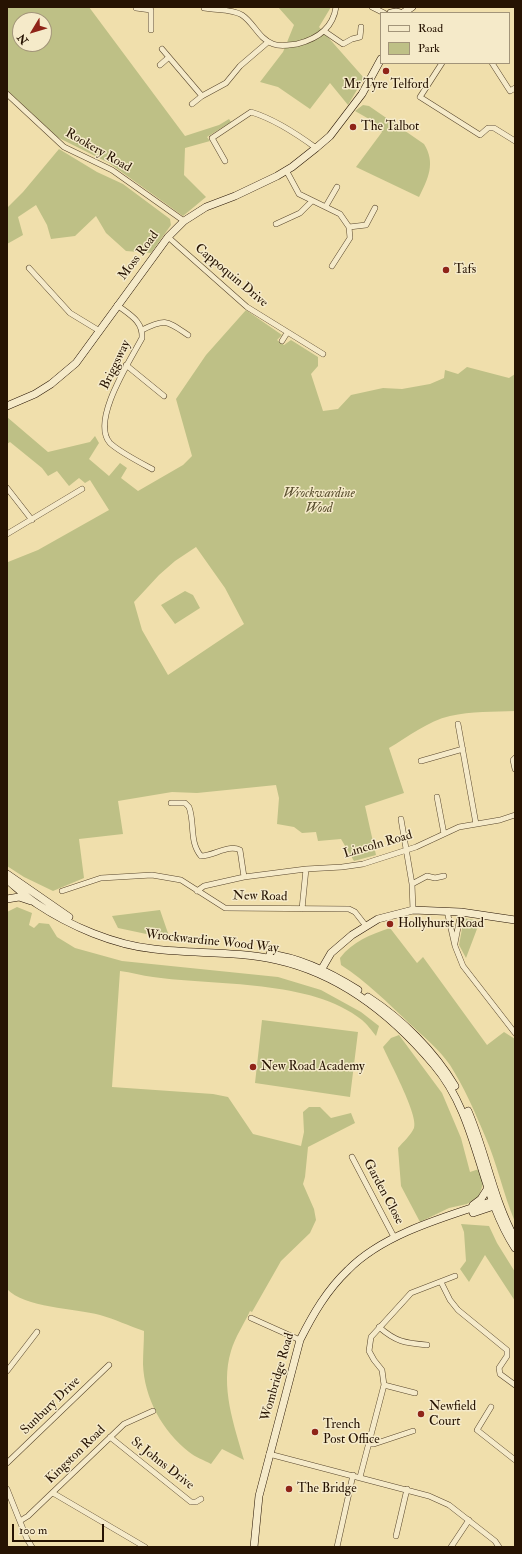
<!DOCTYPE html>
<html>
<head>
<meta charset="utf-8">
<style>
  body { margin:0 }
  #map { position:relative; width:522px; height:1554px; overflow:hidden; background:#f0dfac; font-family:"IM FELL Double Pica",serif }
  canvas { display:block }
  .frame { position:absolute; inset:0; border:8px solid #261302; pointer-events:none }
  .legend { position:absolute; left:380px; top:12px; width:130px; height:52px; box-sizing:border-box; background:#f5eac9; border:1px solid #a29479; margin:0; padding:5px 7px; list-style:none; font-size:12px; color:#261302 }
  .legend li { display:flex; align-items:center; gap:8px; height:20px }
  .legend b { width:20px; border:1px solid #a29479 }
  .north { position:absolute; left:12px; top:12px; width:40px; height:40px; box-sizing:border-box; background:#f5eac9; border:1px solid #a29479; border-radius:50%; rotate:232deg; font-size:11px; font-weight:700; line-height:16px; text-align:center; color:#261302 }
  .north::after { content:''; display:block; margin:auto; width:14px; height:18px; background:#8f2418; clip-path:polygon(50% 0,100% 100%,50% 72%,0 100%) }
  .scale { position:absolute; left:12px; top:1524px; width:92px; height:18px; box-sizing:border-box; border:2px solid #261302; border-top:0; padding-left:5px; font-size:12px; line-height:14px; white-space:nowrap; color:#261302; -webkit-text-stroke:3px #f5eac9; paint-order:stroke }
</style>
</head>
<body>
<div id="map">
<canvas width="522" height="1554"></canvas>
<div class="frame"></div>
<ul class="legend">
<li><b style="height:5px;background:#f5eac9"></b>Road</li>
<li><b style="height:11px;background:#bec086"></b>Park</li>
</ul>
<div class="north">N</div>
<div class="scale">100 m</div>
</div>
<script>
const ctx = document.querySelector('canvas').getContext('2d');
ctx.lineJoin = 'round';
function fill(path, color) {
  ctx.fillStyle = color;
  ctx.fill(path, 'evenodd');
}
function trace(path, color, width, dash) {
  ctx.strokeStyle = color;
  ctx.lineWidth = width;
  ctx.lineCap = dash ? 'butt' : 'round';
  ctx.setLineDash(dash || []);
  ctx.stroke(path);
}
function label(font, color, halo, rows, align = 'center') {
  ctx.font = font + ' "IM FELL Double Pica",serif';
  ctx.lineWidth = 3;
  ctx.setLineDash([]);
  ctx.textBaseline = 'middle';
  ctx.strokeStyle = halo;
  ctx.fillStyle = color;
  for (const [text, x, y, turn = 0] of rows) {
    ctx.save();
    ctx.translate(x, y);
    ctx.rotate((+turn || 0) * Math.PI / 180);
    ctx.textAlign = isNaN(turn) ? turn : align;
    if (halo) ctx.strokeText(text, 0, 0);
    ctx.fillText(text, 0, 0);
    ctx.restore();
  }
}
fill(new Path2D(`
  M7 7H89L185 136 219 125 229 119 231 122 207 137 210 141 185 148 184 175 206 197 183 216 109 163 57 137 7 90ZM20 20H44V44H20Z
  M278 7H331L319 27 364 78 348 105 330 83 310 109 278 87 260 82 283 52 294 25Z
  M363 105 369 106 424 144C436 163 428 179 419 197L356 167 382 132 369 119 355 111Z
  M59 149 97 172 123 184 170 219 171 225 151 253 126 251 106 233 96 216 75 236 51 239 47 225 36 205 18 217 23 235 7 244V208L23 192Z
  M246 310 282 335 277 340 284 345 291 340 318 357V366L311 374 323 411 338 409 351 395 383 388 402 389 430 384 444 378 445 370 458 374 467 367 509 378 515 374V711C494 712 471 711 450 716 428 721 408 737 389 748L404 793 365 806 376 855 354 861 341 839 318 841 316 832 302 833 294 827 277 824 279 798 276 785 197 793 172 792 118 801 123 834 79 839 84 878 53 891 24 877 7 866V564L8 562 38 550 109 510 90 480 85 483 79 478 69 486 57 471 48 476 42 468 10 442 7 444V417L48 452 90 442 95 436 99 443 89 459 109 476 120 463 127 468 121 478 138 491 183 465 192 456 176 399 206 355ZM196 547 225 588 244 624 168 675 142 630 134 602 159 575 175 561Z
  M185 591 193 595 200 608 175 624 161 605Z
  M17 907 32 913 29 925 34 928 39 923 49 924 57 937 75 948 122 961 278 977 321 990 361 1012 379 1026 376 1036C372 1031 367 1024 362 1020 311 979 216 986 153 977 142 976 131 972 120 971L112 1087 213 1094 228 1097 253 1134 301 1146 304 1132 303 1112 309 1107H320L331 1118 351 1113 355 1123 308 1147 305 1177 303 1184 314 1209 316 1220 310 1233 281 1261 252 1312 250 1311C244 1324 235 1337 231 1351 220 1387 234 1425 244 1460L222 1449 211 1464C204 1460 195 1457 189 1452 163 1432 144 1398 143 1364 143 1353 144 1342 144 1331 129 1326 115 1319 100 1315 75 1308 24 1308 7 1289V912Z
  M160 910 170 939 118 928 112 916Z
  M464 918 480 921 466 958 459 945Z
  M390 928 417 963 423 957 487 1045 504 1032 515 1039V1222C503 1193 497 1163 485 1136 475 1112 464 1087 450 1065 439 1049 424 1037 410 1024 388 1003 366 981 341 965L340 958C353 941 370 935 390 928Z
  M262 1020 358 1032 350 1097 255 1083Z
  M399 1035 442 1093 461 1138 470 1172 479 1169 483 1184 479 1196 467 1204 449 1208 420 1222 401 1186 398 1148C403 1142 411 1135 414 1128 419 1116 389 1061 383 1047L391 1038Z
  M461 1224 489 1226 497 1243 515 1272V1301L485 1255 469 1282 460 1269 466 1261 464 1232Z`), '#bec086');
const street = new Path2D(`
  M212 7V9C221 10 234 10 242 15 254 23 259 39 273 44 281 47 289 45 297 44 317 39 333 28 336 7
  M372 7 384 13
  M136 8 151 10V30
  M204 8 212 9
  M324 31 343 44 352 39 360 37 361 27
  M162 49 202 96 226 83 240 66 268 42
  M442 63 420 97 480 135 488 128H494L515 141
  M492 63 510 91 515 88
  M160 65 168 58
  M7 94 64 147 112 170 184 221
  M192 104 202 96
  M225 161 212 138 251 112C274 119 297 134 316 148
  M286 170 299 194 340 214 349 227 350 238 332 266
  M326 206 337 187
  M276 224 300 213 312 201
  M349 227 366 225 375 208
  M168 237 247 307 323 354
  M29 268 70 313 98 330
  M117 305C130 315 143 321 142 338 131 359 90 421 110 443 118 451 141 463 152 469
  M142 330C166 318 167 321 188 335
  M282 341 287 333
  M126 365 164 396
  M7 488 32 520
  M7 534 82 489
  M458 724 476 824
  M515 758 513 760 515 769
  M421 761 463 749
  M437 797 444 834
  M171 803H185L189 807C195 823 189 842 201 856 214 856 228 844 240 850L244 877
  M401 819 412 884 413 910
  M412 884 427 876 435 878 444 876
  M62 891 101 878 152 875 181 880 225 908 349 909 355 912 366 926
  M197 891 204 886 244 877 306 869 342 867 363 864 416 847 459 827 500 820 515 815
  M302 909 306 869
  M447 911 455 946 463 966 515 1033
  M455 943 461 912
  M352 1157 394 1237
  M441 1282 450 1300 458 1310 507 1350V1356L499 1368 500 1374 515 1385
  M251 1318 300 1340
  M379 1327C396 1342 405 1343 427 1345
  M7 1371 37 1332
  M384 1385 415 1393
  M491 1407 477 1430 515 1460
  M110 1437 191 1502H196L201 1499
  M368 1444H374L413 1431
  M269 1454 429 1496 449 1505 495 1541 499 1547
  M7 1463 109 1365
  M360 1477 384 1385 382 1370 374 1360 369 1351 371 1337 411 1293 455 1276
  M7 1489 27 1539 32 1547
  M53 1493 145 1547
  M20 1521 28 1516 124 1424 153 1411
  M396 1536 407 1489
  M337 1547 353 1475
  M451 1547 469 1520`);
const secondary = new Path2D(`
  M391 13 396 12 400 13
  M403 13 412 7
  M7 406 35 394 51 384 76 363 168 237 184 221 206 207 235 196 277 176 292 167 316 148 330 136 362 94 381 59
  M7 874 69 917
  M7 880C17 888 26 897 37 904 70 926 114 945 154 949 195 954 237 951 277 960 340 974 393 1016 434 1065 479 1118 478 1191 515 1248
  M7 899 19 897 31 901
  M270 954C302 958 331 973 358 990
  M320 972 331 953 352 935 378 919 413 910 461 912 515 920
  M368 997C402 1019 434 1051 455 1086
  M468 1111C486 1153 493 1199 515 1239
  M473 1205 481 1199 488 1188
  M473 1213 497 1205
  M254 1547 259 1496 300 1340C313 1314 327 1290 348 1270 384 1233 448 1216 496 1200`);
trace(street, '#58462c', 6);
trace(secondary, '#261302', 8);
trace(street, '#f5eac9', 5);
trace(secondary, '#f5eac9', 7);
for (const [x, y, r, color] of [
  [386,71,4,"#8f2418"],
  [353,127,4,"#8f2418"],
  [446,270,4,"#8f2418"],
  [390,924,4,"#8f2418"],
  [253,1067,4,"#8f2418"],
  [421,1414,4,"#8f2418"],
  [315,1432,4,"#8f2418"],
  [289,1489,4,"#8f2418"]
]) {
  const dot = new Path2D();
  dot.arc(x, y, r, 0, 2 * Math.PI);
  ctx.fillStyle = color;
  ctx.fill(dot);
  trace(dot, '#f5eac9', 1.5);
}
label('13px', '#261302', '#f5eac9', [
  ["Mr Tyre Telford",386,85,"center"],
  ["The Talbot",361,127],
  ["Tafs",454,270],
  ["Hollyhurst Road",398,924],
  ["New Road Academy",261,1067],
  ["Newfield",429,1407],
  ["Court",429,1422],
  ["Trench",323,1425],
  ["Post Office",323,1440],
  ["The Bridge",297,1489]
], 'left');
label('13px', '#261302', '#f5eac9', [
  ["Rookery Road",98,151,30],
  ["Moss Road",139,256,-53],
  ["Cappoquin Drive",231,276,40],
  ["Briggsway",116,365,-64],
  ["Lincoln Road",378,845,-16],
  ["New Road",260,897,1],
  ["Wrockwardine Wood Way",212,942,6],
  ["Garden Close",383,1192,62],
  ["Wombridge Road",278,1377,-74],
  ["Sunbury Drive",51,1406,-44],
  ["Kingston Road",76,1455,-44],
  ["St Johns Drive",162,1464,38]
]);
label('italic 13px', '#5b5030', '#f5eac9', [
  ["Wrockwardine",319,494],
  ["Wood",319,509]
]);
</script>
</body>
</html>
